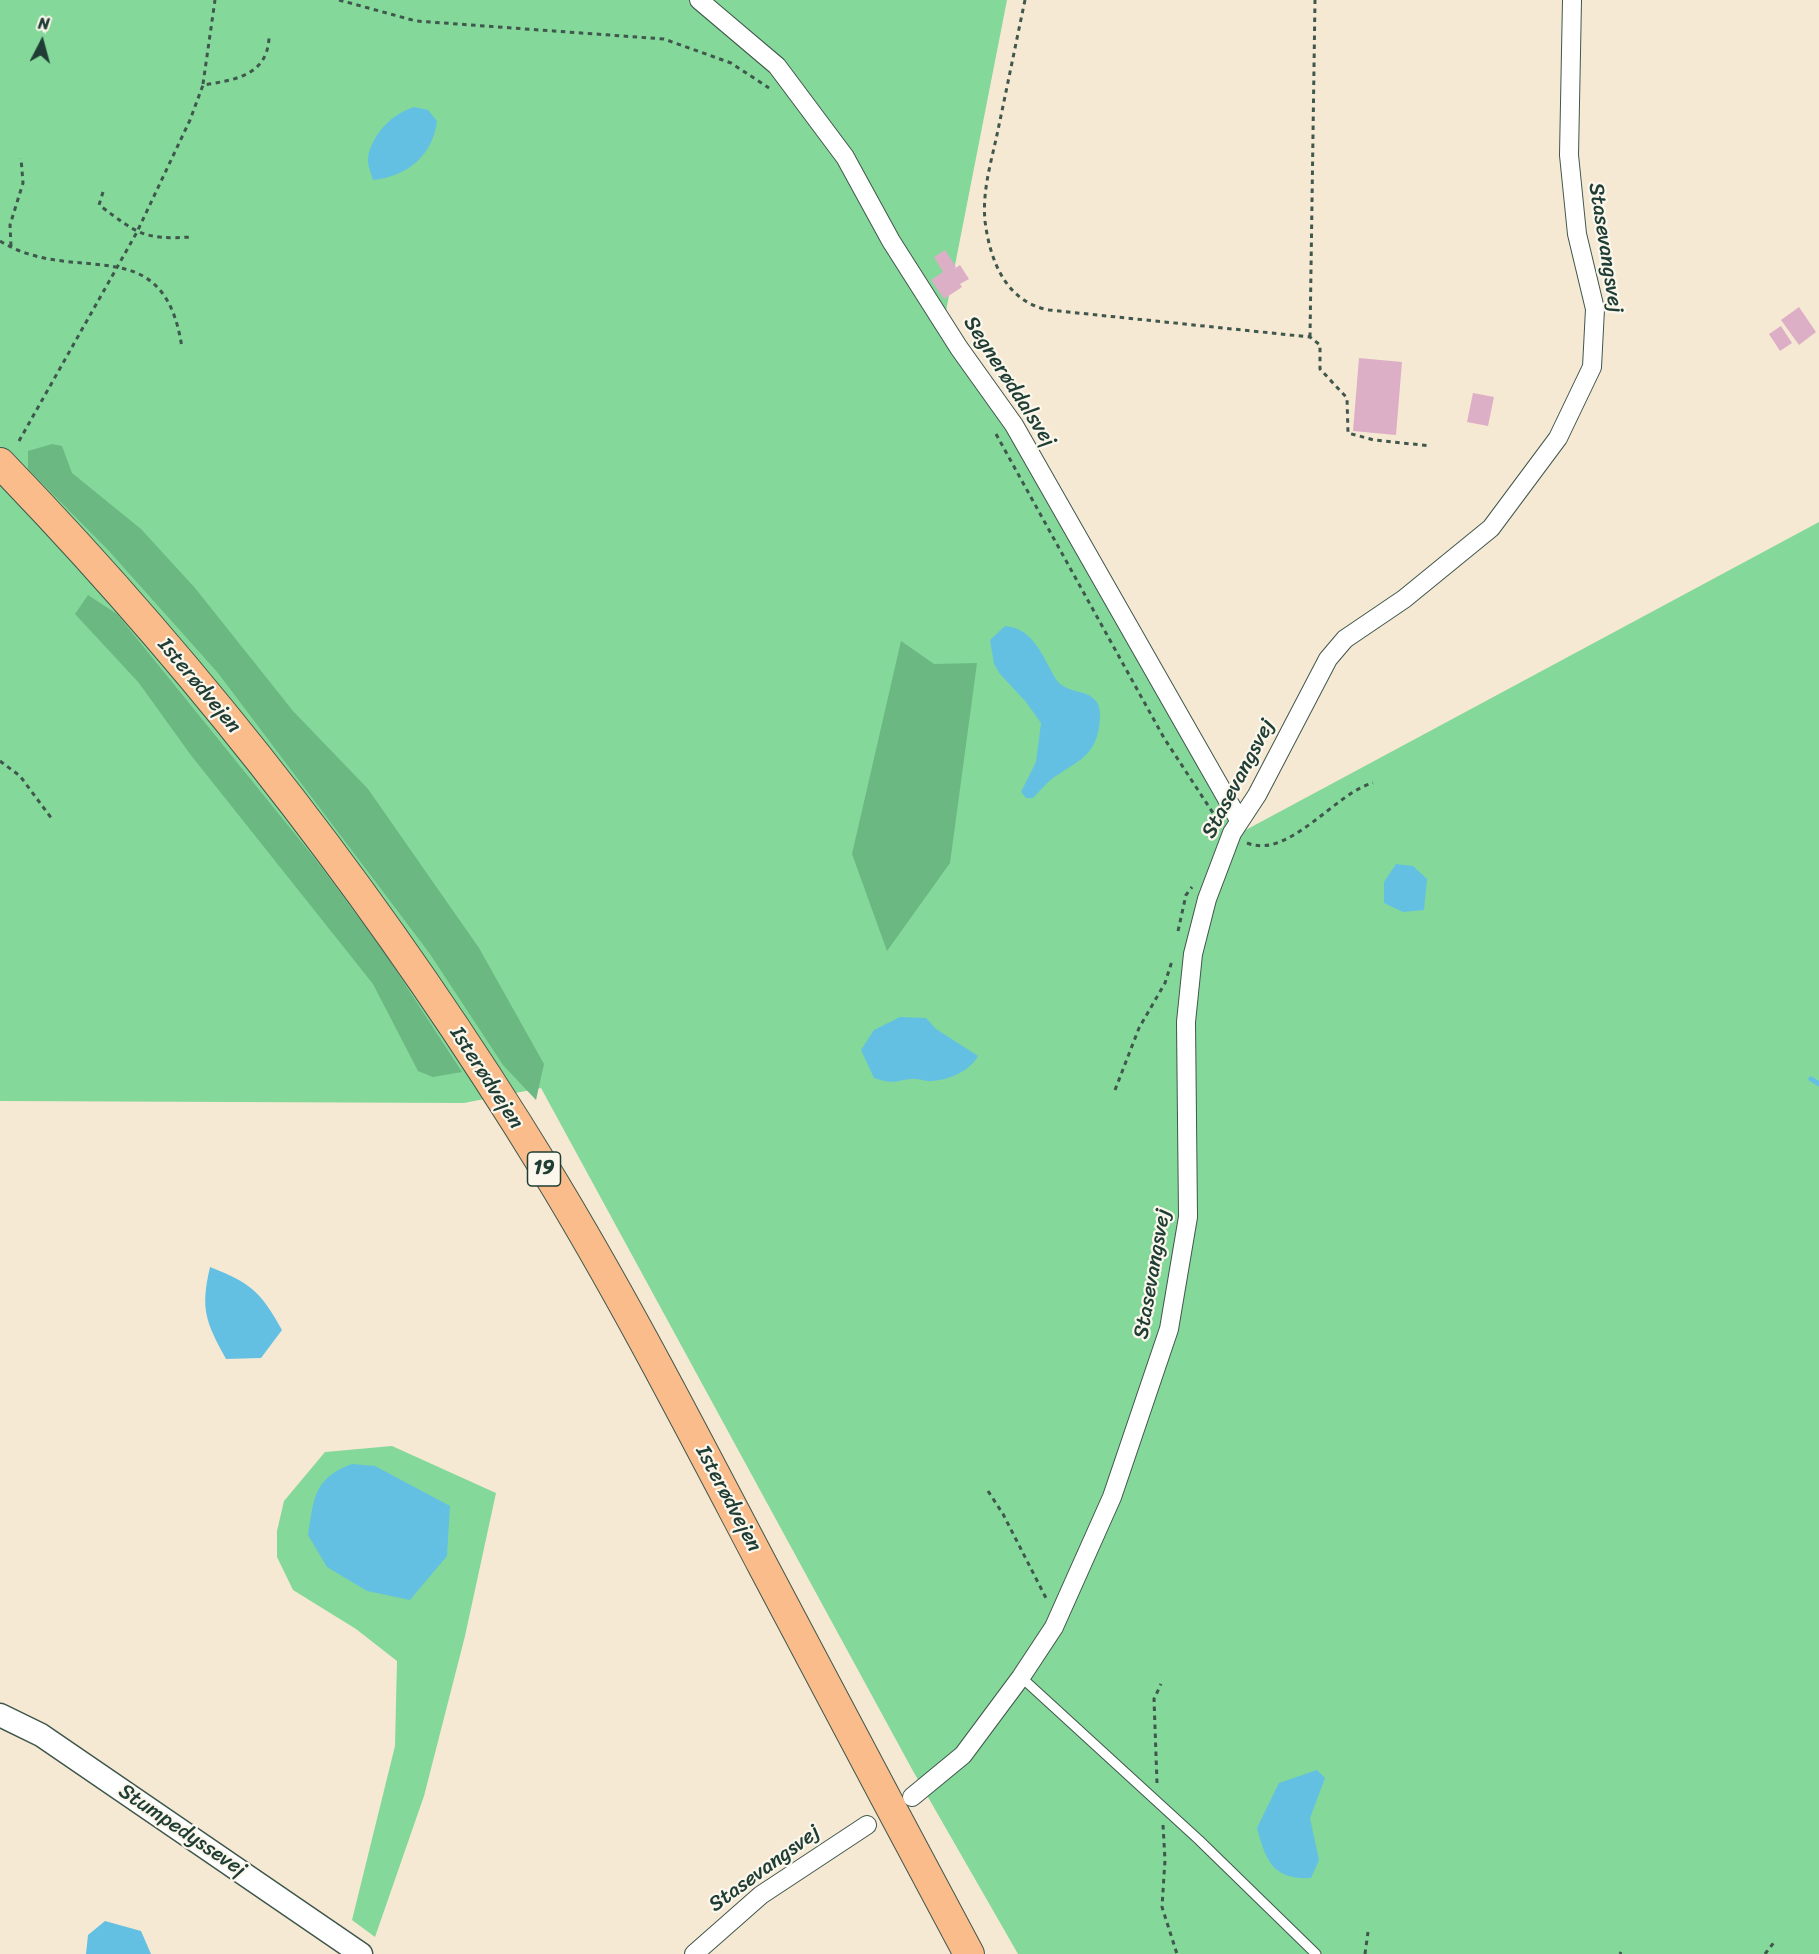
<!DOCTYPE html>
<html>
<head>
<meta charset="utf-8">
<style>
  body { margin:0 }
  #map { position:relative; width:1819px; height:1954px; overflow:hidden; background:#f6e9d3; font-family:Sriracha,sans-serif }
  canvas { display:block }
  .north { position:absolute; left:12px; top:12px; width:60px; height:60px; -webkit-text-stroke:4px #fbf7ec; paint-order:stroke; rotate:6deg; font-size:16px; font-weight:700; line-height:24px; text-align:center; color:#1f3d34 }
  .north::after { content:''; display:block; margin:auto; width:21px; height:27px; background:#1f3d34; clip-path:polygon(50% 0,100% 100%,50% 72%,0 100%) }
</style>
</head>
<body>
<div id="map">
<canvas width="1819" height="1954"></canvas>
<div class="north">N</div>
</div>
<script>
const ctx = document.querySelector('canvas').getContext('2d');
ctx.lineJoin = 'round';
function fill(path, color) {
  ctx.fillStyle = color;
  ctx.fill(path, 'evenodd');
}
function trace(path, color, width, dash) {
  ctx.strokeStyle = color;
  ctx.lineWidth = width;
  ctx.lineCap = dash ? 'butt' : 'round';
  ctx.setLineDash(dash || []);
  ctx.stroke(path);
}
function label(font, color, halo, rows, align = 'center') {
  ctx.font = font + ' Sriracha,sans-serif';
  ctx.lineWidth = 4.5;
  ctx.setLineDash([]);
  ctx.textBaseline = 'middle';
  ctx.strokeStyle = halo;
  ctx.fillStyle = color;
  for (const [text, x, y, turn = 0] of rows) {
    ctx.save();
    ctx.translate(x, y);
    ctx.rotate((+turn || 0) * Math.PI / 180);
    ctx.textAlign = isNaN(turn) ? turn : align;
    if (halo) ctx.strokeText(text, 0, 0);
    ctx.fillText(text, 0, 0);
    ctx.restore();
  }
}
fill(new Path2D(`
  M0 0H1007L946 311 1242 832 1819 522V1954H1018L913 1771 541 1088 464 1103 0 1101Z
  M392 1446 496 1493 465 1636 424 1796 375 1937 352 1920 395 1746 397 1661 356 1629 293 1590 277 1557V1531L284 1501 325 1452Z`), '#84d89a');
fill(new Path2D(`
  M52 444 62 446 72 473 141 529 195 588 293 711 368 789 479 948 544 1064 536 1100 503 1065 430 954 218 673 109 551 28 469V451Z
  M88 595 117 614 316 860 384 952 462 1072 433 1077 418 1071 373 984 190 754 139 683 75 614Z
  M901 641 934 664 977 663 950 863 887 951 852 854Z`), '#6bb882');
fill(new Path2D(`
  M414 107 428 110 437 121C433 155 407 177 373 180 371 173 367 164 368 157 373 133 392 114 414 107Z
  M1005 626C1032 628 1042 654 1054 676 1064 695 1085 688 1095 700 1100 705 1100 712 1100 718 1098 753 1082 759 1056 776 1048 781 1040 791 1033 798H1026L1021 792 1036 762 1041 723 1026 702 1000 674 994 664 990 640Z
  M1396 864 1413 866 1427 879 1424 910 1403 912 1384 903V882Z
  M900 1017 926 1018 936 1029 978 1056C969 1072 947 1081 929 1081 925 1081 920 1079 915 1079 895 1079 898 1086 874 1078L861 1050 874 1030Z
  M210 1267C251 1283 261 1292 282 1330L261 1358 226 1359C206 1322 200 1310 210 1267Z
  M352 1464 375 1466 450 1506 447 1556 410 1600 367 1591 327 1567 308 1535C314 1499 313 1478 352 1464Z
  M1317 1770 1325 1778 1310 1818 1319 1860 1311 1878C1273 1880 1266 1861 1257 1828L1279 1783Z
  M105 1921 141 1931 151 1954H86L88 1935Z`), '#64c0e2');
trace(new Path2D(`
  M1811 1079 1819 1084`), '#64c0e2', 5);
fill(new Path2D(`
  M945 250 956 267 951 271 960 265 969 279 960 284 962 287 944 299 931 280 943 272 934 257Z
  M1799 307 1816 332 1799 345 1781 320Z
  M1781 326 1792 343 1780 351 1769 334Z
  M1359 358 1402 362 1396 435 1353 431Z
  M1473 393 1494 397 1488 426 1467 422Z`), '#ddafc6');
const service = new Path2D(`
  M1021 1677 1199 1840 1316 1954`);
const minor = new Path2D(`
  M699 0 777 66 845 157 891 241 959 348 1014 425 1239 820
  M912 1797 963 1755 1021 1677 1054 1627 1112 1497 1169 1329 1188 1217 1186 1022 1193 954 1207 899 1232 833 1257 795 1328 659 1345 639 1404 599 1491 528 1558 438 1592 367 1595 309 1577 234 1569 155 1572 0
  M694 1954 761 1895 867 1825`);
const tertiary = new Path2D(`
  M0 1715 41 1735 361 1954`);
const trunk = new Path2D(`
  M0 463C208 678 391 917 547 1172 625 1300 693 1433 763 1566 831 1695 900 1825 969 1954`);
trace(service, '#3f574c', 11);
trace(minor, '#3f574c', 20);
trace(tertiary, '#3f574c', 25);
trace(trunk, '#3f574c', 32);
trace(new Path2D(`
  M339 0 416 21 664 39 731 63 769 88
  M1025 0C1016 43 1007 87 998 130 992 159 982 190 985 221 990 261 1006 302 1049 310L1310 337 1320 345V369L1347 398 1348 433 1374 440 1431 446
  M203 84 215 0
  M103 192 99 205C137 233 142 240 191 237
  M0 241C76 288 164 226 182 348
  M11 246 10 225 23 183 21 158
  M1310 337 1315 0
  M996 434 1164 738 1213 813
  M19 441 137 232 190 120 203 85C234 80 267 76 269 38
  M0 761 20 776 52 819
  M1247 843C1289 860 1336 792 1373 783
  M1178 931 1186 895 1192 887
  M1115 1090 1139 1028 1165 983 1172 961
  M988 1491 1003 1514 1047 1600
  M1157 1783 1154 1699 1161 1684
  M1163 1825 1165 1860 1162 1907 1177 1954
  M1365 1954 1368 1932
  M1620 1954 1621 1952
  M1765 1954 1775 1941`), '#3f574c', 3, [4.5, 4.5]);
trace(service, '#fff', 9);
trace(minor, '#fff', 18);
trace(tertiary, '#fff', 22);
trace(trunk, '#f9bc8a', 30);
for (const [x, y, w] of [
  [544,1169,33]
]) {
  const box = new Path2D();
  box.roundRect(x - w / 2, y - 17, w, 34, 4.5);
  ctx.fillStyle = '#fbf7ec';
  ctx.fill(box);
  trace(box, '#1f3d34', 1.5);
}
label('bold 20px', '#1f3d34', null, [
  ["19",544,1169]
]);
label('21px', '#1f3d34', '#fbf7ec', [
  ["Stasevangsvej",1605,248,81],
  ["Segnerøddalsvej",1009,382,57],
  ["Isterødvejen",199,686,50],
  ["Stasevangsvej",1239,779,-62],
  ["Isterødvejen",486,1078,57],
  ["Stasevangsvej",1153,1274,-80],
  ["Isterødvejen",728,1499,62],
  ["Stumpedyssevej",182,1831,34],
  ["Stasevangsvej",765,1869,-36]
]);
</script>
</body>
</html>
